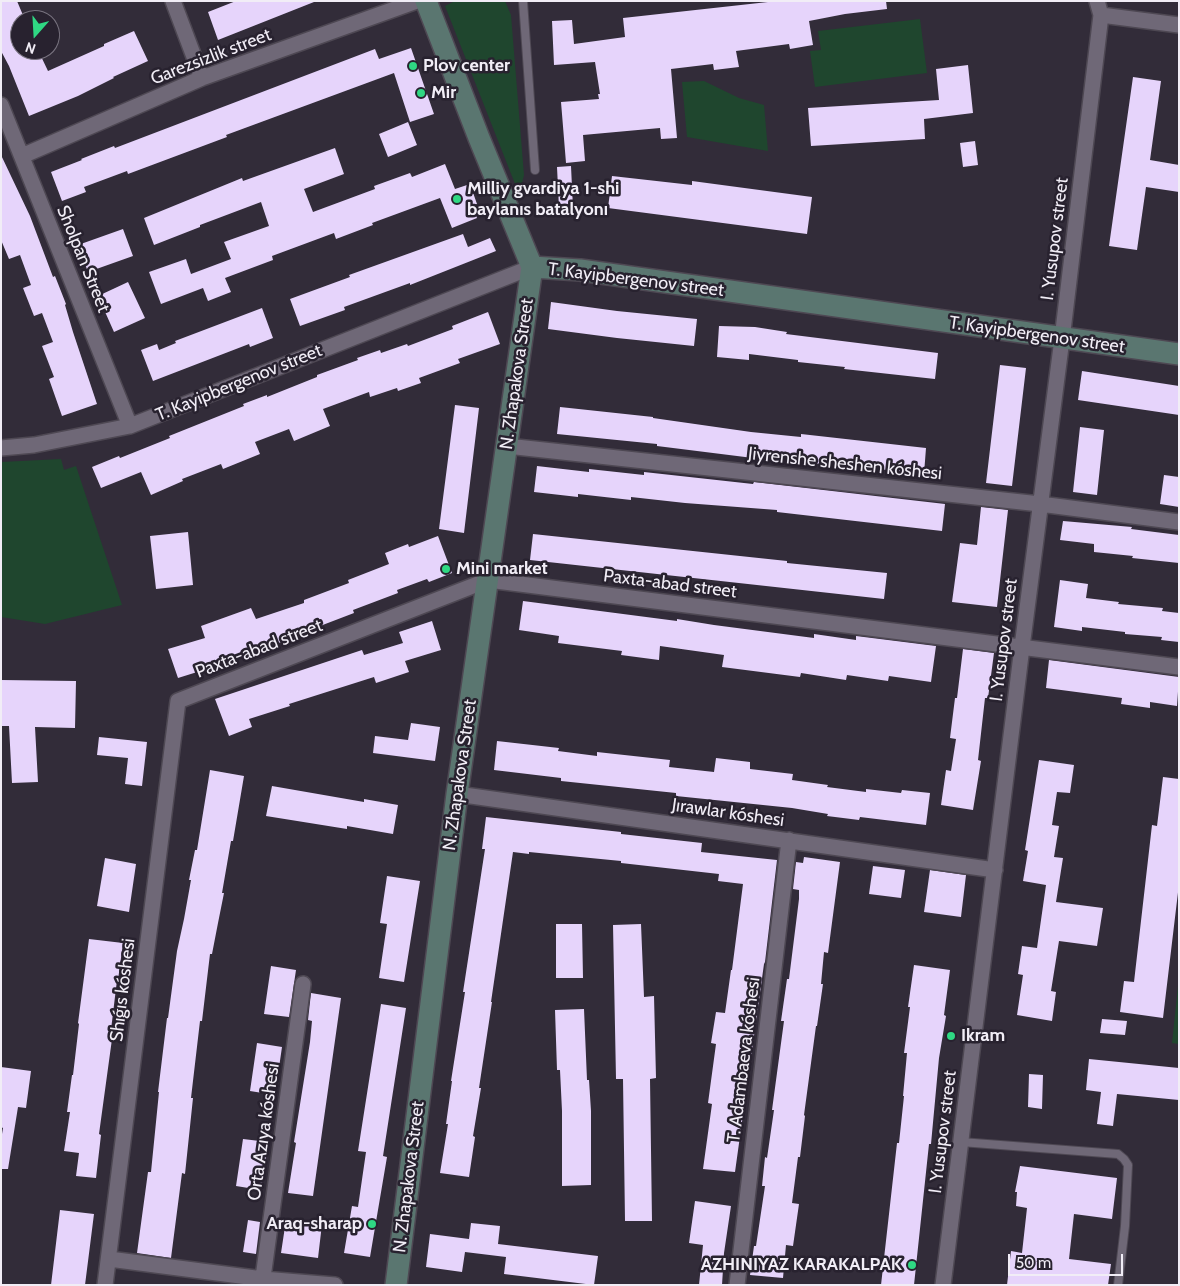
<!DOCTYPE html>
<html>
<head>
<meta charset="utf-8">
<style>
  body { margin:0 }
  #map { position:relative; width:1180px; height:1286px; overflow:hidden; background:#322c39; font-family:Cabin,sans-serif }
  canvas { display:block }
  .frame { position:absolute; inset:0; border:2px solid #f1edf6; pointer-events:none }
  .north { position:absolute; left:10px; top:10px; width:50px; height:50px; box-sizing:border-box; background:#28222f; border:1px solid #78737f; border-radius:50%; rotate:199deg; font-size:14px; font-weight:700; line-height:20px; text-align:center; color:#f1edf6 }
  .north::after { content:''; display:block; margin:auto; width:18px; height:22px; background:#2fd883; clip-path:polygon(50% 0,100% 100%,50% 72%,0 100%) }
  .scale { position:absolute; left:1008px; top:1254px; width:115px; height:22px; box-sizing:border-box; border:2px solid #f1edf6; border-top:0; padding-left:6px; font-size:15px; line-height:18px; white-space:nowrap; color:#f1edf6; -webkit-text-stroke:4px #28222f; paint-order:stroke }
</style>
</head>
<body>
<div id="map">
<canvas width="1180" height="1286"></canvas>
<div class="frame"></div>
<div class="north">N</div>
<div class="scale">50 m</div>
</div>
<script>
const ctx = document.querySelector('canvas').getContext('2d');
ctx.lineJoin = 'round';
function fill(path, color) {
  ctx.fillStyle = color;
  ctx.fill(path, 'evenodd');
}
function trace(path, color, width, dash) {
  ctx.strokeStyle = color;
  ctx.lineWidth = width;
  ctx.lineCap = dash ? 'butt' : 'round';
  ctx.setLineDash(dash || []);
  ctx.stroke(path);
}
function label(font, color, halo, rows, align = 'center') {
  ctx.font = font + ' Cabin,sans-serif';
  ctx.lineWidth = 5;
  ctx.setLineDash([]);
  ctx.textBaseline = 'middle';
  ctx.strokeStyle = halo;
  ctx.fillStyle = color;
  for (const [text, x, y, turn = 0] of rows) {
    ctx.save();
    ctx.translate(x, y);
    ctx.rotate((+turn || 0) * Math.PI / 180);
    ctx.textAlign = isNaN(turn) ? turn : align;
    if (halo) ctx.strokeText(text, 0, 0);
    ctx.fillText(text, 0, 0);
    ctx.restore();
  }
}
fill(new Path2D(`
  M455 1H505L511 15 524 175 522 183 517 189 445 6Z
  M920 19 927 73 815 87 810 51 821 50 818 31Z
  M704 81 739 98 764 105 768 151 687 137 682 82Z
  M61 459 64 470 76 466 122 605 45 624 1 617V462Z
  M1179 976V1044L1172 1043Z`), '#1f462e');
fill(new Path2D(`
  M1 1H17L25 20H20V50H38L48 71 104 46V44L134 31 148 61 113 77 114 78 78 96 29 116 9 66 1 51Z
  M236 1H313L314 2 218 40 208 12Z
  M777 1H886L887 9 845 14 809 21 813 45 790 49 789 44 736 51 739 67 714 70 713 64 671 69 677 138 661 139 660 128 583 135 585 161 566 163 561 102 599 99 598 94H600L595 62 554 65 552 21 572 20 574 44 625 37 623 18Z
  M411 48 434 114 410 122 394 73 226 135 227 137 128 174 127 171 84 187 86 192 62 201 51 172 82 160 81 159 114 146 115 148 375 49 379 59Z
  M968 65 973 113 924 119 925 139 811 146 808 108 939 100 936 69Z
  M1133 77 1161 81 1150 160 1179 165V192L1146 187 1137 250 1109 246Z
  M408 122 417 145 388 157 379 134Z
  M975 141 978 165 963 167 960 143Z
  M335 148 344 174 304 189 313 212 375 189 374 186 410 173 412 177 445 164 455 189 470 184 477 204 472 205 477 218 452 228 440 198 372 223 373 225 336 239 334 233 272 256 273 260 225 278 231 292 208 301 203 288 161 304 149 272 186 259 191 274 231 259 224 242 269 226 261 202 200 225V227L154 245 144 218 242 178 243 181Z
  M1 155 30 216 53 277 55 276 66 304 65 305 73 332 97 404 62 416 49 379 54 377 42 346 53 342 42 313 34 316 23 288 31 285 20 255 9 259 1 240Z
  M571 166 573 208H559L557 167Z
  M612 176 692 185V181L812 197 807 234 608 208Z
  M123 229 133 256 88 272 78 245Z
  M463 234 468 247 490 238 496 251 410 285V283L344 307 345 310 300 326 290 299 350 277 349 275Z
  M128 282 145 318 114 332 98 296Z
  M551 302 617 311 697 319 694 346 617 338 548 329Z
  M262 308 273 338 250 347 249 344 153 381 141 350 157 344 159 350 176 343 175 341Z
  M488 312 500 344 458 359 460 363 419 378 421 383 398 391 397 388 370 397 369 392 323 409 330 426 294 441 289 429 255 442 260 454 223 469 221 464 182 479 183 481 151 495 141 472 101 488 92 467 119 456 120 458 170 438 169 436 244 406 243 404 267 395V397L317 377V375L358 360 357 358 380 350 381 353 407 344 408 346 453 329 452 326Z
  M719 326 755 327 787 332 786 334 938 353 935 379 844 369 845 367 798 362V360L749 354V360L717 357Z
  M1000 365 1026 368 1012 486 986 483Z
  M1082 371 1179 386V415L1078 400Z
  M455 405 479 408 464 533 439 529Z
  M560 407 653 417V418L751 432 801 437V434L926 448 924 474 823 463V464L798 462 797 463 753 458 657 446V444L557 434Z
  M1080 427 1104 430 1097 495 1073 492Z
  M537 466 589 472V469L644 475V472L753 484 754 482 945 504 942 531 777 512V510L685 503 631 497V500L578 494V497L534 492Z
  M1164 475 1179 477V507L1160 504Z
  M981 507 1008 510 997 607 952 602 960 543 977 545Z
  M1063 521 1132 527 1131 529 1179 535V563L1132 558 1133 556 1094 552V544L1060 540Z
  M188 532 193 585 156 589 150 536Z
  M533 534 787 561V563L887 573 884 599 530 560Z
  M438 536 452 573 429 582 427 579 397 590 398 593 353 610 354 613 307 631 308 633 289 640 242 653 210 665V668L178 678 168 649 205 638 201 626 251 608 256 619 304 603V600L349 583 348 580 389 564 385 553 408 544 409 547Z
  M1060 580 1088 584 1086 598 1119 602 1118 604 1163 608 1162 611 1179 613V642L1161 640 1162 637 1125 634V632L1082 627V631L1054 627Z
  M523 601 677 621V619L714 625 814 638V634L856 640V636L936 646 931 682 889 676 888 681 847 675 846 680 801 673 800 677 722 667 724 655 660 646 659 660 621 655 622 651 558 643 559 636 519 630Z
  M432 621 441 650 405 661 409 672 376 683 374 677 289 704 290 706 249 719 252 727 229 736 215 699 362 650 364 655 403 643 399 632Z
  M963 649 994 653 988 698H985L978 760 981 761 973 810 941 805 946 770 951 771 956 739 950 738 955 698H957Z
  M1049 660 1179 677 1177 706 1150 702V708L1121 704 1122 698 1046 688Z
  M1 680 76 681 75 728 35 727 38 782 12 783 9 726H1Z
  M411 723 440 727 435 761 373 753 375 736 408 740Z
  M99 737 147 742 142 786 125 784 128 758 97 755Z
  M497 741 559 748 558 751 597 756V752L670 760 669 767 714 772 716 758 750 762V769L793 774 792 780 828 785 827 787 866 792V789L901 793 902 790 930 793 926 825 860 817 859 820 827 816 828 814 792 808 676 796V793L561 781V778L494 770Z
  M1039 760 1074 765 1070 793 1057 792 1052 825 1059 826 1054 857 1063 858 1056 902 1103 908 1097 946 1059 941 1051 991 1056 992 1052 1021 1017 1015 1023 975 1018 974 1022 946 1037 948 1046 885 1023 881 1028 851 1025 850Z
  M210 770 244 776 233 841H231L222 893H224L218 923 212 954H210L202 1021H200L191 1098H193L185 1174 182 1173 171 1258 137 1253 148 1172H151L159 1092H158L167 1018H168L177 951 184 919 191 880H189L195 850H197Z
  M1163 777 1179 779V884L1163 1018 1120 1012 1124 981 1134 982 1152 825 1157 826Z
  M272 786 364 802V799L398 805 393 834 347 826V829L266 816Z
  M486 817 621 832V834L702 843 701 852 777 860 765 962 764 964 735 1172 703 1169 712 1104 708 1103 716 1044 711 1043 716 1012 725 1013 731 970H732L743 884 718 881 719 874 621 863V861L529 852V854L513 852 491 1002H492L479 1088H481L473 1136 475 1137 469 1177 440 1173 448 1124H446L452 1081H451L465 992H463L485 849H482Z
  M804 857 840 862 828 953 824 952 821 984H823L817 1026H816L804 1115 805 1116 800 1157H798L792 1203 799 1204 793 1246 786 1245 783 1278 750 1275 754 1246H756L765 1186H762L765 1157 767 1158 774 1110H772L784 1021H781L787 979H789L799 899V890L793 889 796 862 803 863Z
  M105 858 136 864 129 912 97 906Z
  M873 866 905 870 901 898 869 894Z
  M930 870 966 875 961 917 924 912Z
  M387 876 420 881 404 982 379 978 387 924 380 923Z
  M556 924H582L583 978H556Z
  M641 924 644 997 654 996 656 1078 650 1079 652 1221H625L623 1079H616L613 925Z
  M89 939 123 943 118 980H117L110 1038 112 1039 99 1134 101 1135 96 1178 76 1176 79 1153 64 1151 70 1112H67L72 1075H73L79 1024 78 1023Z
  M914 965 950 970 944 1015 946 1016 939 1058 931 1144H929L914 1285H881L897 1143H899L904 1096H903L907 1053H904L910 1007H908Z
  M271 966 296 970 289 1017 264 1014Z
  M311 993 341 998 313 1196 288 1193 296 1143 294 1142 310 1042 312 1021 308 1020Z
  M381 1004 406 1008 383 1156 387 1157 370 1257 344 1253 352 1206 358 1207 366 1152 358 1151Z
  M584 1009 587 1080H589L591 1111V1185L562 1186V1111L560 1070H557L555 1010Z
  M1102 1019 1127 1021 1125 1035 1100 1033Z
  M257 1043 282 1047 275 1095 250 1091Z
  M1089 1059 1179 1068V1100L1117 1094 1113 1126 1097 1124 1101 1092 1086 1090Z
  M1 1067 31 1071 26 1108 18 1107 8 1169H1V1140L3 1128 1 1127Z
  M1029 1074 1043 1075 1042 1109 1028 1107Z
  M243 1139 268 1142 261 1190 236 1186Z
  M1020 1166 1117 1178 1112 1219 1074 1214 1069 1259 1111 1264 1108 1285H1007L1011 1251 1022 1253 1027 1208 1016 1206 1017 1192H1015Z
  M695 1201 731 1206 724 1253 722 1285H699L703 1245 689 1243Z
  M60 1210 94 1214 85 1285H51Z
  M248 1220 260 1222 256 1254 243 1252Z
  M286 1220 322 1224 318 1258 281 1253Z
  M471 1223 500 1226 498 1244 598 1256 594 1285 504 1274 506 1257 465 1252 462 1272 426 1267 430 1234 469 1239Z`), '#e6d4fb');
const lane = new Path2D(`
  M523 1 535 170
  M961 1142 1118 1154 1124 1159 1128 1165 1125 1226 1118 1285`);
const street = new Path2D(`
  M173 1 202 78
  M1101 15 1179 25
  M1 105 130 426
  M22 156 202 78 417 1
  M507 446 1040 504 1179 522
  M1 448 34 445 130 426 532 267
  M457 794 995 870
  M109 1259 263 1279 335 1285
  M105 1285 178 701 488 580 1179 667
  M262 1285 303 984
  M737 1285 789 840
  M943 1285 1022 647 1062 339 1101 15 1097 1`);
const secondary = new Path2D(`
  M426 1 479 138 532 267
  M532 267 580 270 1179 354
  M396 1285 457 794 532 267`);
trace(lane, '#4e4853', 10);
trace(street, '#4e4853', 18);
trace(secondary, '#4e4853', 24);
trace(lane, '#6f6877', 8);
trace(street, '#6f6877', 15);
trace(secondary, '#5a7670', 21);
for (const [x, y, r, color] of [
  [413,66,5,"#2fd883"],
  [421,93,5,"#2fd883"],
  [457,199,5,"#2fd883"],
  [446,569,5,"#2fd883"],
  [951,1036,5,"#2fd883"],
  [372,1224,5,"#2fd883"],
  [912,1265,5,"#2fd883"]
]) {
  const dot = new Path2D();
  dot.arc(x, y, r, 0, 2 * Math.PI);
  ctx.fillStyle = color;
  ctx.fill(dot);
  trace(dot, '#28222f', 2);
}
label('18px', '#f1edf6', '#28222f', [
  ["Garezsizlik street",211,57,-21],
  ["I. Yusupov street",1055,239,-83],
  ["Sholpan Street",83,259,68],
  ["T. Kayipbergenov street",636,280,7],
  ["T. Kayipbergenov street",1037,335,8],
  ["N. Zhapakova Street",517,374,-82],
  ["T. Kayipbergenov street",239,383,-22],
  ["Jiyrenshe sheshen kóshesi",845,464,6],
  ["Paxta-abad street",670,584,7],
  ["I. Yusupov street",1004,640,-83],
  ["Paxta-abad street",259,649,-21],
  ["N. Zhapakova Street",460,775,-82],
  ["Jırawlar kóshesi",728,813,8],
  ["Shıǵıs kóshesi",123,990,-83],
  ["T. Adambaeva kóshesi",744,1060,-83],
  ["Orta Azıya kóshesi",264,1132,-82],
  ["I. Yusupov street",943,1132,-83],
  ["N. Zhapakova Street",409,1177,-83]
]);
label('bold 18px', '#f1edf6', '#28222f', [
  ["Plov center",423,66],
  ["Mir",431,93],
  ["Milliy gvardiya 1-shi",467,189],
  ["baylanıs batalyonı",467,210],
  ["Mini market",456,569],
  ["Ikram",961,1036],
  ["Araq-sharap",362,1224,"right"],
  ["AZHINIYAZ KARAKALPAK",902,1265,"right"]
], 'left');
</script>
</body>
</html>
